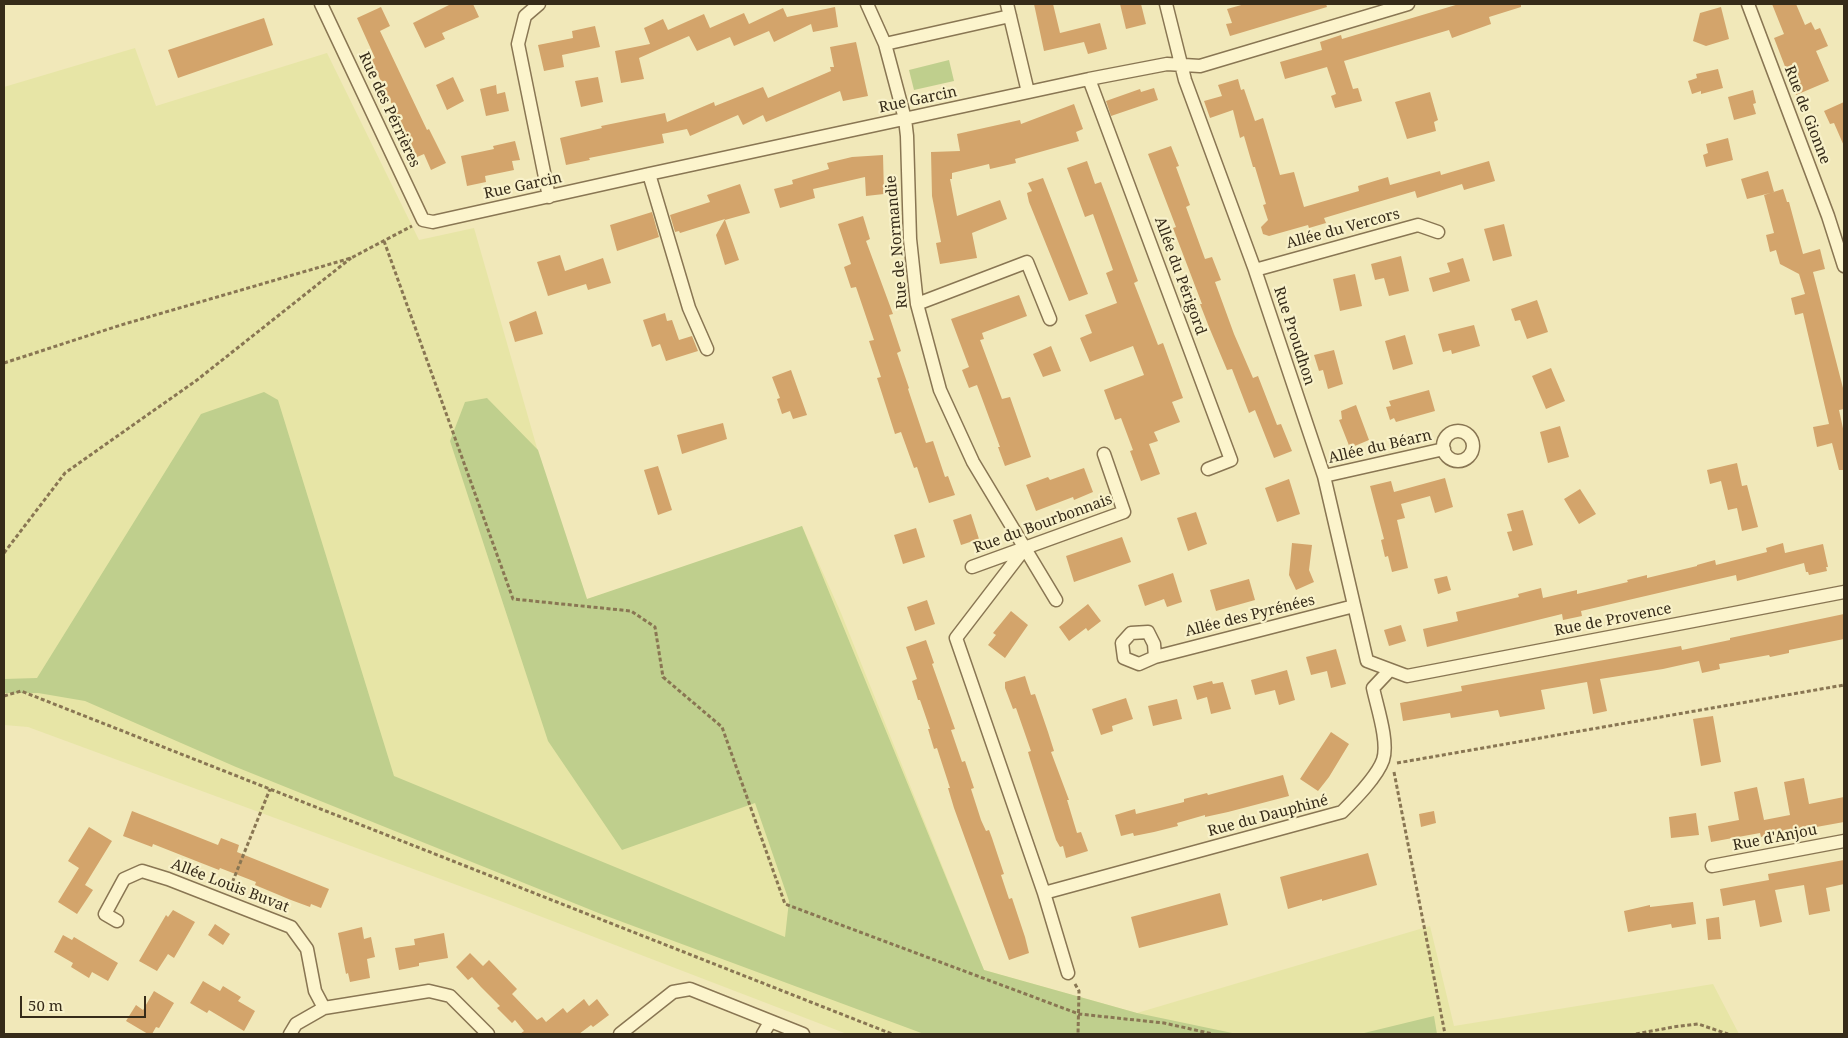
<!DOCTYPE html>
<html>
<head>
<meta charset="utf-8">
<style>
  body { margin:0 }
  #map { position:relative; width:1848px; height:1038px; overflow:hidden; background:#f1e8b9; font-family:"Noto Serif",serif }
  canvas { display:block }
  .frame { position:absolute; inset:0; border:5px solid #362b19; pointer-events:none }
  .scale { position:absolute; left:20px; top:996px; width:126px; height:22px; box-sizing:border-box; border:2px solid #362b19; border-top:0; padding-left:6px; font-size:15px; line-height:18px; white-space:nowrap; color:#362b19; -webkit-text-stroke:4px #f8f1c9; paint-order:stroke }
</style>
</head>
<body>
<div id="map">
<canvas width="1848" height="1038"></canvas>
<div class="frame"></div>
<div class="scale">50 m</div>
</div>
<script>
const ctx = document.querySelector('canvas').getContext('2d');
ctx.lineJoin = 'round';
function fill(path, color) {
  ctx.fillStyle = color;
  ctx.fill(path, 'evenodd');
}
function trace(path, color, width, dash) {
  ctx.strokeStyle = color;
  ctx.lineWidth = width;
  ctx.lineCap = dash ? 'butt' : 'round';
  ctx.setLineDash(dash || []);
  ctx.stroke(path);
}
function label(font, color, halo, rows, align = 'center') {
  ctx.font = font + ' "Noto Serif",serif';
  ctx.lineWidth = 4.5;
  ctx.setLineDash([]);
  ctx.textBaseline = 'middle';
  ctx.strokeStyle = halo;
  ctx.fillStyle = color;
  for (const [text, x, y, turn = 0] of rows) {
    ctx.save();
    ctx.translate(x, y);
    ctx.rotate((+turn || 0) * Math.PI / 180);
    ctx.textAlign = isNaN(turn) ? turn : align;
    if (halo) ctx.strokeText(text, 0, 0);
    ctx.fillText(text, 0, 0);
    ctx.restore();
  }
}
fill(new Path2D(`
  M135 48 156 106 327 53 419 240 474 228 545 476 587 599 671 573 802 526 841 613 984 970 1137 1013 1430 926 1454 1026 1713 984 1739 1034H847L503 902 28 727 4 725V87Z`), '#e7e5a6');
fill(new Path2D(`
  M949 60 954 81 914 90 909 70Z
  M264 392 278 400 394 776 785 937 789 901 755 803 622 850 548 741 450 441 465 402 487 398 538 450 587 599 802 526 984 970 1137 1013 1237 1034H924L601 914 236 767 85 701 38 693H4V679L37 678 201 414Z
  M1434 1016 1437 1034H1360Z`), '#bfcf8d');
fill(new Path2D(`
  M451 4H473L479 17 442 33 445 39 425 48 413 23Z
  M1034 4H1053L1060 33 1100 23 1107 49 1088 54 1084 42 1044 51Z
  M1120 4H1141L1146 24 1126 29Z
  M1245 4H1326L1327 7 1230 36 1226 24 1232 23 1227 9Z
  M1459 4H1521V7L1489 17 1491 24 1452 38 1449 30 1344 61 1353 89 1358 88 1362 101 1335 108 1331 96 1336 94 1327 67 1285 79 1280 62 1322 50 1320 42 1341 35 1342 39Z
  M1772 4H1796L1805 25 1811 22 1815 30 1820 28 1828 46 1816 51 1829 81 1796 95 1774 38 1784 34Z
  M381 7 390 26 380 31 427 130 429 129 446 163 431 170 424 154 417 157 371 60 375 58 357 18Z
  M835 7 838 27 813 32 811 24 774 42 769 31 734 46 730 37 697 51 689 36 639 58 644 79 621 83 615 51 650 44 644 28 663 19 668 30 704 14 710 28 744 13 749 24 783 8 787 17Z
  M1721 7 1729 39 1706 46 1693 41 1700 13Z
  M264 18 273 45 178 78 168 50Z
  M595 26 600 47 562 55 564 67 544 71 538 45 573 38 572 31Z
  M856 42 868 96 843 101 840 91 766 122 763 115 743 125 738 115 690 136 687 129 662 134 664 143 589 158 590 160 566 165 560 138 602 128 601 126 665 113 667 122 714 102 715 106 763 87 768 98 831 71 830 67H834L830 47Z
  M1718 69 1723 88 1701 94V91L1692 94 1688 81 1697 78 1696 74Z
  M453 77 464 101 447 110 436 85Z
  M598 77 603 102 581 107 575 81Z
  M1238 79 1241 90 1244 89 1255 121 1263 118 1280 175 1294 172 1304 207 1359 191 1358 186 1388 177 1390 185 1440 171 1441 175 1489 161 1495 181 1464 190 1462 184 1417 198 1415 191 1324 218 1326 223 1309 228 1308 225 1269 236 1263 234 1261 227 1268 220 1263 205 1266 204 1255 167H1253L1244 136 1240 138 1233 110 1210 118 1204 101 1222 96 1218 85Z
  M496 85 497 94 505 92 509 111 486 116 480 89Z
  M1154 88 1158 100 1111 116 1106 101 1140 89 1141 92Z
  M1753 90 1756 103 1753 104 1756 114 1734 120 1728 97Z
  M1430 92 1438 120 1434 122 1436 131 1407 139 1395 102Z
  M1844 102V146L1834 123 1830 124 1824 111Z
  M1074 104 1083 129 1076 132 1079 141 1015 159 1016 163 990 169 989 164 952 173V179H950L957 216 1000 200 1007 219 972 233 977 258 940 264 936 243 941 242 932 196 931 152 960 151 957 134 1020 120 1021 124Z
  M1728 138 1733 160 1706 167 1703 155 1708 153 1706 144Z
  M515 141 520 160 512 161 514 170 485 176 486 182 467 186 461 156 494 149 493 146Z
  M1171 146 1179 166 1176 167 1190 205 1186 207 1205 259 1212 257 1221 280 1215 282 1234 334 1253 378 1258 376 1277 425 1281 424 1292 451 1274 458 1255 410 1249 413 1232 369 1227 370 1209 327 1200 304H1202L1173 228 1176 227 1148 154Z
  M883 155 884 194 866 196 865 177 813 189 815 198 780 208 774 189 793 184 792 180 829 169 827 163 852 157Z
  M1087 161 1095 184 1101 182 1138 281 1134 283 1158 345 1163 343 1183 398 1172 402 1180 422 1154 432 1158 441 1149 444 1160 474 1141 481 1130 451 1133 450 1121 418 1115 420 1104 390 1144 375 1133 346 1090 362 1080 338 1092 333 1085 315 1117 303 1106 273 1113 270 1093 214 1085 217 1067 168Z
  M1768 171 1774 192 1747 199 1741 179Z
  M1043 178 1088 294 1069 301 1029 202 1027 193 1032 191 1028 183Z
  M740 184 750 213 725 220 739 260 725 265 716 235 725 219 680 233 679 231 675 232 670 215 710 202 707 195Z
  M1783 189 1787 202H1789L1803 254 1820 249 1825 269 1813 272 1843 388H1844V409L1839 410 1844 433V470H1839L1832 443 1817 447 1813 427 1829 424 1803 313 1795 315 1791 298 1805 294 1799 274 1780 264 1776 250 1770 252 1766 235 1774 233 1764 195Z
  M652 212 659 237 617 251 610 225Z
  M863 216 870 239 866 241 893 314 889 315 901 351 897 353 909 388 908 389 926 443 933 441 945 477 948 476 955 495 929 503 917 467 914 468 901 432 895 434 877 378 881 377 869 341 874 340 856 287 851 288 844 267 851 264 838 224Z
  M1504 224 1512 256 1493 261 1484 229Z
  M560 255 565 271 603 258 611 283 588 290 586 284 548 296 537 262Z
  M1401 256 1409 291 1389 296 1384 278 1375 280 1371 264Z
  M1463 258 1470 281 1433 292 1429 278 1450 272 1447 263Z
  M1355 274 1362 306 1340 311 1333 279Z
  M1019 295 1027 316 982 333 984 339 980 340 1002 399 1010 397 1031 457 1005 466 998 447H1000L977 385 969 388 962 370 969 367 951 319Z
  M1537 300 1548 332 1527 339 1520 320 1515 321 1511 309Z
  M536 311 543 334 515 342 509 322Z
  M665 313 667 321 672 320 679 340 692 336 698 351 666 361 660 344 652 347 643 320Z
  M1474 325 1480 346 1452 354 1451 350 1443 352 1438 334Z
  M1405 335 1413 364 1393 370 1385 341Z
  M1051 346 1061 371 1043 377 1033 354Z
  M1334 350 1343 384 1328 389 1323 370 1319 371 1314 355Z
  M1551 368 1565 401 1546 409 1532 376Z
  M791 370 807 415 793 419 790 411 782 414 777 399 780 398 772 377Z
  M1429 390 1435 411 1396 422 1394 418 1390 420 1386 407 1391 406 1389 401Z
  M1356 405 1369 440 1350 448 1339 420 1342 419 1341 411Z
  M723 423 727 439 682 454 677 435Z
  M1560 426 1569 457 1548 463 1540 432Z
  M1737 463 1742 486 1747 485 1758 527 1742 531 1737 508 1728 510 1721 481 1710 484 1707 470Z
  M658 466 672 510 658 515 644 470Z
  M1084 468 1093 492 1074 500 1073 497 1036 511 1026 485 1048 477 1050 480Z
  M1445 478 1453 507 1435 513 1430 496 1401 504 1405 518 1397 520 1408 568 1392 572 1388 556 1385 557 1381 540 1384 539 1370 486 1391 481 1394 492Z
  M1289 479 1300 514 1277 522 1265 488Z
  M1580 489 1596 514 1579 524 1564 499Z
  M1523 510 1533 545 1513 551 1507 532 1512 531 1507 514Z
  M1196 512 1207 544 1188 551 1177 518Z
  M971 514 979 539 961 545 953 520Z
  M916 528 925 557 903 564 894 535Z
  M1122 537 1131 562 1074 582 1066 556Z
  M1292 543 1312 545 1309 570 1314 582 1296 590 1289 575Z
  M1783 543 1785 553 1823 544 1828 567H1826L1827 571 1809 575 1808 572H1806L1804 563 1737 581 1736 575 1581 611 1582 616 1563 620 1562 614 1427 647 1423 629 1458 621 1456 612 1519 597 1518 594 1541 588 1543 598 1577 590V594L1628 582 1627 580 1647 575V578L1697 566V565L1715 560 1716 565 1767 552 1766 548Z
  M1173 573 1182 602 1167 607 1164 599 1145 606 1138 585Z
  M1447 576 1451 590 1438 594 1434 579Z
  M1249 579 1255 600 1216 611 1210 590Z
  M927 600 935 624 915 631 907 607Z
  M1088 604 1101 621 1088 631 1086 628 1069 641 1059 627Z
  M1011 611 1028 625 1005 658 988 645 996 635 993 633Z
  M1844 614V639L1789 650V653L1770 657 1769 655 1719 664 1720 669 1702 673 1699 661 1663 669 1600 679 1607 711 1593 714 1587 682 1541 690 1545 709 1500 717 1498 710 1451 718 1450 713 1403 721 1400 703 1462 691 1461 686 1681 646 1682 650 1730 640V638Z
  M1401 625 1406 641 1389 646 1384 630Z
  M926 640 934 663 932 664 955 729 951 730 962 762 965 761 974 788 971 789 981 820 986 831 989 830 992 838 1004 874 1001 875 1009 899 1012 898 1025 937 1029 953 1009 960 954 808 948 788H950L937 748 934 749 928 729H930L920 700H918L912 681 917 679 906 647Z
  M1336 649 1346 684 1331 688 1327 671 1311 675 1306 657Z
  M1287 670 1295 700 1279 705 1275 690 1255 695 1251 680Z
  M1025 676 1031 695 1035 694 1048 732 1054 751 1051 752 1069 800H1067L1077 833 1081 832 1088 851 1066 858 1063 846 1060 847 1056 840 1030 759 1028 752 1031 751 1016 708 1013 709 1005 688V682Z
  M1212 681 1213 684 1223 682 1231 709 1211 714 1207 697 1197 700 1193 686Z
  M1126 698 1133 719 1112 726 1113 731 1101 735 1092 709Z
  M1177 699 1182 719 1153 726 1148 706Z
  M1713 716 1721 762 1701 766 1693 719Z
  M1331 732 1349 744 1329 777 1318 791 1300 779Z
  M1283 775 1289 796 1228 812 1205 817V815L1177 823 1178 826 1154 832 1134 836 1133 833 1121 836 1115 815 1135 809 1136 814 1184 802V799L1207 793 1208 795Z
  M1804 778 1809 804 1844 797V822L1761 837 1760 833 1711 842 1708 826 1739 820 1734 792 1757 787 1764 820 1790 815 1784 782Z
  M132 811 218 845 221 838 239 845 237 852 329 889 321 908 311 904 310 907 291 900 255 885 256 882 220 868 219 870 153 844 152 847 123 836Z
  M1434 811 1436 823 1421 827 1419 814Z
  M1696 813 1699 835 1671 838 1669 817Z
  M89 827 112 841 85 885 93 890 77 914 58 902 79 868 68 861Z
  M1368 853 1377 885 1322 901V899L1288 909 1280 877Z
  M1844 860V884L1826 888 1830 911 1809 915 1804 885 1775 890 1782 922 1760 927 1755 900 1723 906 1720 889 1769 880 1768 874Z
  M1220 893 1228 925 1139 948 1131 917Z
  M1693 902 1696 924 1672 928 1671 924 1628 932 1624 911 1650 905V907Z
  M173 910 195 922 174 958 168 954 157 971 139 961 166 915 168 917Z
  M1719 917 1721 939 1708 940 1706 919Z
  M215 924 230 934 223 945 208 935Z
  M362 927 364 939 371 937 375 957 367 959 370 978 350 982 348 973 346 974 338 933Z
  M444 933 448 958 419 963V966L399 970 395 948 415 945 414 939Z
  M63 935 72 940 74 937 118 963 108 981 92 972 89 978 71 967 73 963 54 952Z
  M470 953 483 966 489 960 517 989 512 994 537 1020 542 1017 546 1022 563 1008 567 1013 584 999 589 1006 597 999 609 1015 593 1027 591 1025 579 1034H520L524 1031 515 1020 512 1023 497 1008 500 1006 481 987 472 977 468 980 456 967Z
  M203 981 220 991 223 986 241 997 238 1001 255 1011 244 1031 209 1010 207 1013 190 1003Z
  M154 991 174 1003 159 1028 156 1027 152 1034H148L126 1021 136 1005 143 1010Z`), '#d3a46b');
const minor = new Path2D(`
  M321 4 423 220 433 222 649 174 1089 79 1167 64 1200 66 1408 4
  M539 4 525 16 518 44 549 197
  M867 4 885 44 905 119 907 136 910 239 917 304 940 390 973 462 1056 600
  M1007 4 1028 92
  M1166 4 1185 80 1255 270 1324 476 1367 661 1407 676 1844 592
  M1748 4 1828 216 1844 266
  M885 44 1010 16
  M1089 79 1231 460 1208 469
  M649 174 689 308 707 349
  M1255 270 1418 225 1438 232
  M917 304 1027 262 1050 319
  M1443 446a15 15 0 1 1 30 0a15 15 0 1 1-30 0Z
  M1324 476 1444 449
  M1025 548 956 638 1044 893 1342 812C1355 799 1377 777 1383 760 1389 742 1377 707 1373 688L1389 671
  M972 567 1124 512 1104 454
  M1155 657 1154 644 1148 632 1131 633 1122 643 1124 658 1139 664 1155 657 1354 606
  M1712 866 1844 841
  M1044 893 1068 973
  M117 921 105 914 124 879 142 871 168 879 291 927 307 949 315 991 324 1008
  M290 1034 296 1024 324 1008 429 991 450 996 488 1034
  M620 1034 673 992 690 989 803 1034
  M763 1034 770 1022`);
trace(minor, '#897653', 15);
trace(new Path2D(`
  M384 241 513 599 631 611 655 627 663 677 722 727 785 904 1079 1014 1164 1023 1213 1034
  M4 363 121 325 351 258 412 226
  M4 553 65 473 197 380 351 258
  M4 696 21 691 892 1034
  M1397 763 1844 685
  M1394 772 1445 1034
  M230 888 270 789
  M1075 984 1079 991 1078 1034
  M1636 1034 1673 1027 1698 1024 1728 1034`), '#897653', 3, [4, 2.5]);
trace(minor, '#fcf4cc', 12);
label('15px', '#362b19', '#f8f1c9', [
  ["Rue Garcin",918,100,-12],
  ["Rue des Pérrières",389,110,65],
  ["Rue de Gionne",1807,115,69],
  ["Rue Garcin",523,186,-12],
  ["Allée du Vercors",1343,229,-15],
  ["Rue de Normandie",897,242,-95],
  ["Allée du Périgord",1180,276,70],
  ["Rue Proudhon",1294,336,72],
  ["Allée du Béarn",1380,447,-13],
  ["Rue du Bourbonnais",1043,524,-20],
  ["Allée des Pyrénées",1250,616,-14],
  ["Rue de Provence",1613,620,-11],
  ["Rue du Dauphiné",1268,816,-15],
  ["Rue d'Anjou",1775,838,-11],
  ["Allée Louis Buvat",230,886,21]
]);
</script>
</body>
</html>
